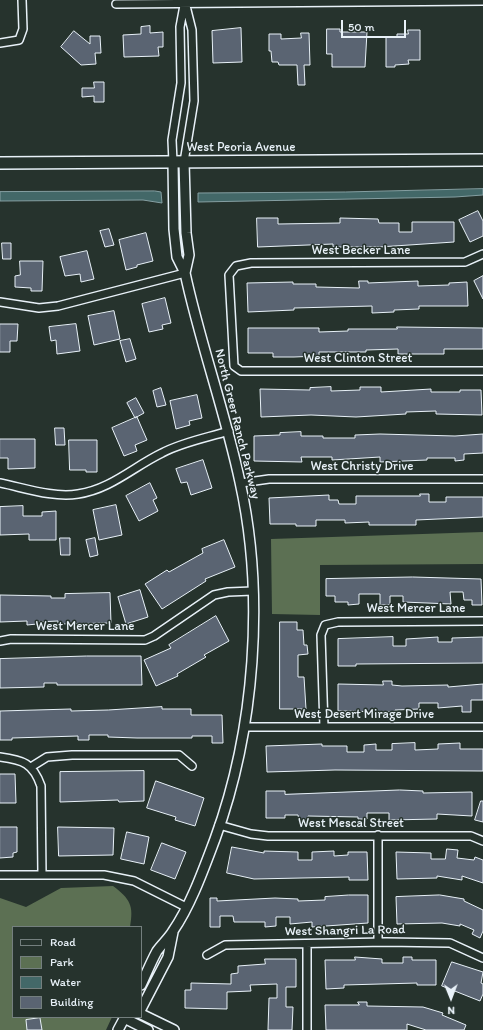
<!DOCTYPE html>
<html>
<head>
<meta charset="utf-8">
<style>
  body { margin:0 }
  #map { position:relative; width:483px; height:1030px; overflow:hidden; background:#26332d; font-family:Itim,sans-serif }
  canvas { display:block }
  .legend { position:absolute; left:12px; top:926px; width:130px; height:92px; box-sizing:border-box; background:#26332d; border:1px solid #747f7e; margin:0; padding:5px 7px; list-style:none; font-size:12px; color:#e8f1f8 }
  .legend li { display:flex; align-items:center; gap:8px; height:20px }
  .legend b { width:20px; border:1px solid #747f7e }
  .north { position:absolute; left:431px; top:978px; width:40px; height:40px; -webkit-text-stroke:3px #26332d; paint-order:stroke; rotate:179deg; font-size:11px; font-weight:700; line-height:16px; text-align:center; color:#e8f1f8 }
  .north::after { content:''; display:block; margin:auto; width:14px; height:18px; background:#e8f1f8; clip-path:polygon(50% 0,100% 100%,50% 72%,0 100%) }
  .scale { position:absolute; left:341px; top:20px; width:65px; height:18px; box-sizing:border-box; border:2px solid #e8f1f8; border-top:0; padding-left:5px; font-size:12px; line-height:14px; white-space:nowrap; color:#e8f1f8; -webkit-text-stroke:3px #26332d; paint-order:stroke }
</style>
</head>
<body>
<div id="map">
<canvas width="483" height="1030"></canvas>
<ul class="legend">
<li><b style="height:5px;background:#26332d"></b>Road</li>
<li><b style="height:11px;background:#5c7053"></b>Park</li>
<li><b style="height:11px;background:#436868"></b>Water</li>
<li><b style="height:11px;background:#5a6472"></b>Building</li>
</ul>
<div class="north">N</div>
<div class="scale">50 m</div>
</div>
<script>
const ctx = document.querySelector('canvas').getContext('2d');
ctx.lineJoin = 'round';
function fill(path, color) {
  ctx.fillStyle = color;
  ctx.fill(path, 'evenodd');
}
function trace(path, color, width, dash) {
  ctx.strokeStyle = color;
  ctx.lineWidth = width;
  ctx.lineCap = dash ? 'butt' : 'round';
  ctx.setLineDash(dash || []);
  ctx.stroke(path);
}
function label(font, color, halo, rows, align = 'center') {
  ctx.font = font + ' Itim,sans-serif';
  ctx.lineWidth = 3;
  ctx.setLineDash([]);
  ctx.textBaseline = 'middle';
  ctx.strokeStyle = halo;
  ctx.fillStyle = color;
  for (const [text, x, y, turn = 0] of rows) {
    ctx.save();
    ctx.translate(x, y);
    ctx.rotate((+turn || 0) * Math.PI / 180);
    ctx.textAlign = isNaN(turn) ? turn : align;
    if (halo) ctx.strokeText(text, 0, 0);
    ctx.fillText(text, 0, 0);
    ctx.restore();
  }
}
fill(new Path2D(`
  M483 532V564L320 565V615L272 614 271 539Z
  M113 886C130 899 134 905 130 927H13V1017H112L106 1030H0V898L26 907 61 888Z`), '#5c7053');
const water = new Path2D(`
  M483 189V195L455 197 198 202V193L345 192Z
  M155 191 161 192 162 203 143 200 0 201V192Z`);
fill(water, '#436868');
trace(water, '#859fa2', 1);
const building = new Path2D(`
  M150 26V33L163 32V47H158L159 56 124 57 123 35 141 34V27Z
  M241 28 242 62 213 63 212 31Z
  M327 29H340V32H367L365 67H332V54H327Z
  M408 30H420V60H408L409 64 395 65V67H386V37H397V34H408Z
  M74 31 90 44V36H100L101 53H95L96 64 81 65 61 47Z
  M301 33H309L310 65H304L305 85H298L297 65H279L278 62H272L271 51H269V34H281V39L301 38Z
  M94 82H104V102H94V96L82 97V88H94Z
  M478 211 483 221V236L470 242 459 220Z
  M257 218H278V224L340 223V218L378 219 379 223H399V232H412V222H454V242L379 247H333V244L258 247Z
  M109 229 114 245 105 247 100 231Z
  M146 233 153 261 137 265V267L126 270 119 240Z
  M2 243H11V259H3Z
  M87 251 94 279 81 282 80 274 65 276 60 257Z
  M20 261H43L42 291H31V288L15 287V276L20 275Z
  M483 276V299L474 281Z
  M359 281H368V283L418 281V286L449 285V283L467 282 468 306H419V309L394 310V312L372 313V306L294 308V310L248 312 247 283 293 282V284H316V287L359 288Z
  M165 298 171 323 162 325 163 329 149 332 142 304Z
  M114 311 120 339 94 345 88 316Z
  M0 324H18L17 341H10V352H0Z
  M76 324 80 351 57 354 56 340 51 341 49 327Z
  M397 327 483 328V349H444V354H398V349L366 350V352H319V356L294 357H273V353H248V328H319V332L348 331V329H397Z
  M130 339 136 359 126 362 120 341Z
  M331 387V391L360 390V387H381V392L431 389V392H460V390H481L482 415 436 414V411L406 412V414L356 417 311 415 261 417 260 389 310 390V388Z
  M161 388 166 405 157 407 153 391Z
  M197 395 202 418 189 421 190 425 176 429 170 401Z
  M136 398 144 413 135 418 127 403Z
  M137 417 147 440 135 445 137 451 124 456 112 428Z
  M55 428H64L65 445H56Z
  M301 432V436H323V438H355V435L380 434 455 436 483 434V453L464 454V460L455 461V458H427V460L380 462V457L332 460V457H301L302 462 254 461V436L280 435V433Z
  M0 439H35V468L8 469V458H0Z
  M69 440H97V472H86V470H70Z
  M203 460 212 488 191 495 187 482 181 483 176 469Z
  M150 483 157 498 153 500 158 511 139 521 126 496Z
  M420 494H429V502H446V497H483V517L416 520V525H369V522L345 523V520H316V526H296V524H270L269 498 329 495V500H338L339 504H356V496H420Z
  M116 505 122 535 99 540 93 510Z
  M23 506V516H42V512L56 511V540H29V534L0 535V507Z
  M60 538H70V555H61Z
  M95 538 98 555 90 557 86 540Z
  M224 540 235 567 205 579 206 581 162 609 145 584 167 570 169 572 203 553 202 549Z
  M413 577 481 579 482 605H472V600H464L463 592H450L451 604 403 602V596H390V605H380V594H359V604L348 605V602H335V596H326V579Z
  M140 590 148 617 126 624 118 597Z
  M110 593 111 623 58 624V621L37 622V624L27 625V621L0 622V595L51 596V598H65V594Z
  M216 616 229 641 204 655 206 657 177 674 178 676 156 686 144 660 171 648 169 645Z
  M280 622H297V630H303L304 645H307L308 654 298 655V677H304L306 709H280Z
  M393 637V646H406V639L438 637V642H452V638L483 637V663L356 664V666H338V639Z
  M87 656H141L142 685H57V683H44V687L0 688V659Z
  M383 681H392V685L402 686 448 685V687L483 684V700H471V712H462V706L438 708V703H419V709L395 710V712L338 711V684L383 685Z
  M162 707V709H191V715H222L223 743H212V736H192V738H137L108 737V735H89V740H78V736L12 738V740H0V711L71 709V711L108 710Z
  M415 743V750L438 749V744L460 743V749H483V771L335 770 267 772 266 746 322 744V746H347V752H364V745L376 744V750H392V744Z
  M144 771V801L119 802 118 800 60 802V772Z
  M0 774H15L16 803H0Z
  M156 781 204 798 195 826 175 820 176 817 147 808Z
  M400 790 423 791V793L472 792V816L437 814V819L389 820V813H367V819H358V817L308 816V820H299L298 815H285V818H266V791H285V794Z
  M481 801H483V822L475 820Z
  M0 827H17V852L13 853V857L0 858Z
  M58 827 114 828 113 855 59 856Z
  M127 832 149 837 144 864 121 859Z
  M162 843 186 852 175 879 151 870Z
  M232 847 264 853V851L298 852V860H312V852L334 851V856L348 855V852H367L368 880H349V877L254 879 227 873Z
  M447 849 458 850 457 858 474 860 475 857 483 860V883L462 876V880L437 876V878L397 879 396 852 431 853V859H445Z
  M349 895H368V923L312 927V922L290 924V917H276V926L265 927V922H234L233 916H220V927H210V898H217V901L275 898 298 899V901L325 900V897Z
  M440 895 464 899V901L483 910V931L480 938 472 934 474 930 460 924V926L442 923 397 924 396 897Z
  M355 957 382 959V963H403V957H412V960H436V985H417V983L344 985V988L326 989 325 960H355Z
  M265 959H296V987H286V1007H293L292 1030H268L269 998H277V984L250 985 251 991 227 992V1009L185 1008V990H191V983L231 984V974L238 973V966L265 964Z
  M452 962 483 972 481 983 483 984V994L480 1001 442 986Z
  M358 1002H367V1006L423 1007 443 1013 442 1015 466 1025 464 1030H426L407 1024V1030H326L325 1005H359Z
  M40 1018 42 1030H27L26 1020Z`);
fill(building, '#5a6472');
trace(building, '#e8f1f8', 1);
const minor = new Path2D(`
  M116 4 483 1
  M0 43 19 40 23 29 22 0
  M173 162 172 140 181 83 180 27 185 0
  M184 162 194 101 192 30 186 6
  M483 254 465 262 251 263 236 266 229 275 234 366 241 371H483
  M0 302 39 308 58 306 185 273
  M0 483C25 488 53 498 78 494 111 489 133 467 162 453 183 442 206 438 229 431
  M241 483 269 479H483
  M0 641 11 639 145 640 154 636 214 595 228 592 253 591
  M244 727H483
  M324 727 321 635 325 625 338 622 483 621
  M0 757C23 760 33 763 41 786L42 875
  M31 767 47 757 72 755H179L192 766
  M219 825 251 834 268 836H471L483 841
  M0 875H104L134 881 186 907
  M378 942V835
  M307 944V1030
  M207 955 225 945 386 942 450 943 483 958`);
const tertiary = new Path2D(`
  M184 162 186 233 189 255 185 273
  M141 985C146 974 151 962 157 951 162 944 169 938 173 931 191 905 204 868 215 839 255 730 265 595 240 482 225 411 200 343 185 273L177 257 174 229 173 162
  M141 1009 168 957 173 932
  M141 1014 174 1030
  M124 1018 148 1030
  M118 1030 125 1017`);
const secondary = new Path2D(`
  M0 163 483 160`);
trace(minor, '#e8f1f8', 10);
trace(tertiary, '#e8f1f8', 12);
trace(secondary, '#e8f1f8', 14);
trace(minor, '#26332d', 7);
trace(tertiary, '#26332d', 9);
trace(secondary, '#26332d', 11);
label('13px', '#e8f1f8', '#26332d', [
  ["West Peoria Avenue",241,148],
  ["West Becker Lane",361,251],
  ["West Clinton Street",358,359],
  ["North Greer Ranch Parkway",237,424,76],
  ["West Christy Drive",362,467],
  ["West Mercer Lane",416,609],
  ["West Mercer Lane",85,627],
  ["West Desert Mirage Drive",364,715],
  ["West Mescal Street",351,824],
  ["West Shangri La Road",345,931,-1]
]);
</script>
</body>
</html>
